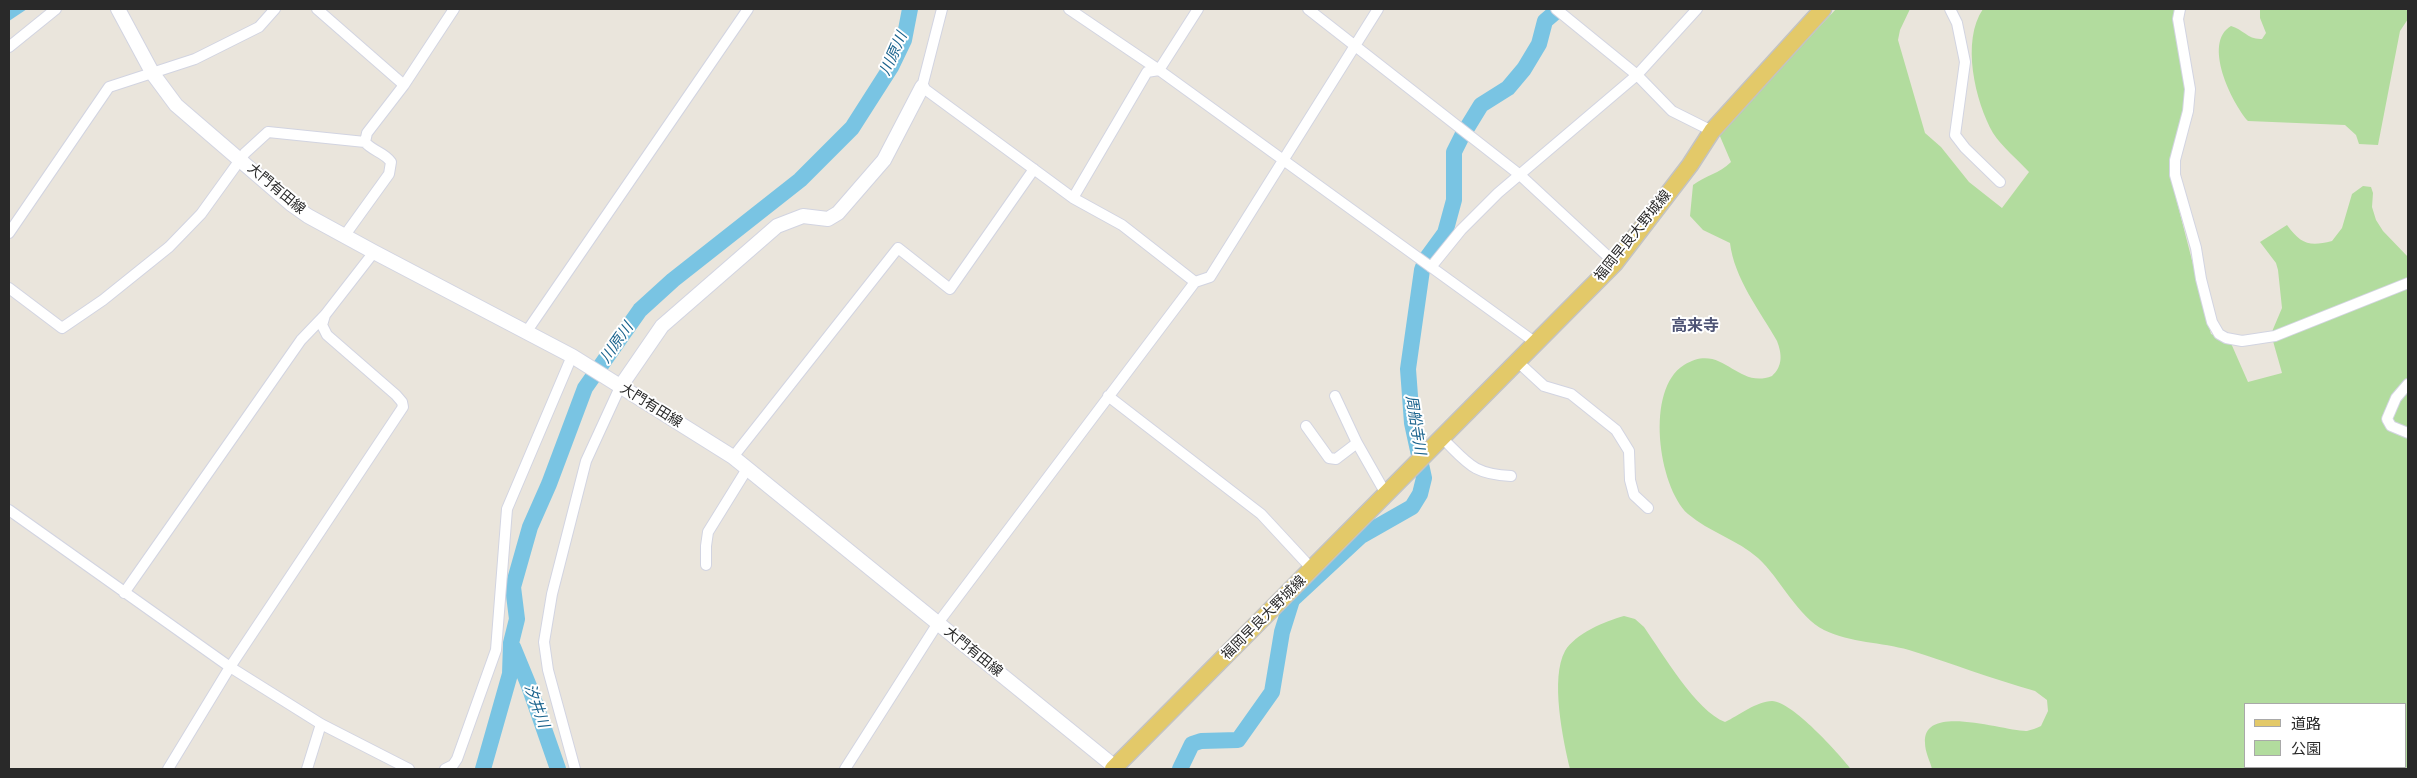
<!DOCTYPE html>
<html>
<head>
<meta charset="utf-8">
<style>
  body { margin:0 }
  #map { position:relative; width:2417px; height:778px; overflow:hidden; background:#eae5dc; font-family:"Space Grotesk","Noto Sans JP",sans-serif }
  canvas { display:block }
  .frame { position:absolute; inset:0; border:10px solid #292929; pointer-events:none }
  .legend { position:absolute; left:2244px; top:703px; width:162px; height:65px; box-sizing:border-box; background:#fff; border:1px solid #a9a9a9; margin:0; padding:6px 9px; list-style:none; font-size:15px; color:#292929 }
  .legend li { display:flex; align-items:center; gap:10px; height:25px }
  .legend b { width:25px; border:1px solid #a9a9a9 }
</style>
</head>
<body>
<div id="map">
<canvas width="2417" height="778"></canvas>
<div class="frame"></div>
<ul class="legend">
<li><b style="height:6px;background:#e3c969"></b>道路</li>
<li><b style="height:14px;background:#b2dc9e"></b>公園</li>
</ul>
</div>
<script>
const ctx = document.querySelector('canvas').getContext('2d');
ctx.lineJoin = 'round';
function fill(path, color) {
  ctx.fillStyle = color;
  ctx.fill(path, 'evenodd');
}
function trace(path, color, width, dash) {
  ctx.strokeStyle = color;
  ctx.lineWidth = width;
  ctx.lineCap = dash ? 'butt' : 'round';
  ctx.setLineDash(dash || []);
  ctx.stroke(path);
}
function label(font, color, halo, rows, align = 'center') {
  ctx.font = font + ' "Space Grotesk","Noto Sans JP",sans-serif';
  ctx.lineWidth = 4;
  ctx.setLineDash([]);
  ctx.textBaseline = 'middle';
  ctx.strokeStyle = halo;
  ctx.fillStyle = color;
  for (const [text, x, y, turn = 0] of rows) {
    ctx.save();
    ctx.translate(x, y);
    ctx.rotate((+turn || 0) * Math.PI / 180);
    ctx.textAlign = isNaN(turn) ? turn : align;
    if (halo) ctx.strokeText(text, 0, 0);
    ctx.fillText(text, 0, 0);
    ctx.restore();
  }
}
fill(new Path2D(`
  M1836 9H1910L1900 30 1898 40 1925 133 1941 147 1969 182 2002 208 2029 172C2018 160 2002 147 1993 133 1975 101 1961 41 1983 9H2178L2186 83 2183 116 2170 175 2211 334 2230 341 2248 382 2282 373 2271 334 2282 308 2278 270 2276 263 2260 242 2287 225C2301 244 2309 247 2332 241L2342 228 2352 194 2363 186 2371 187 2373 193 2372 207 2376 220 2383 231 2408 257V769H1932C1930 761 1925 752 1925 743 1922 702 2006 732 2027 731 2031 730 2037 728 2041 726L2048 711 2047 700 2035 691C1992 679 1951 663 1909 650 1881 642 1851 643 1824 630 1798 617 1780 578 1758 558 1738 540 1709 532 1688 514 1658 486 1645 389 1684 365 1723 341 1736 390 1772 376 1783 366 1782 354 1777 341 1760 311 1734 278 1730 243L1703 230 1690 216 1693 185C1706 175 1719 174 1731 162L1719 134ZM2246 704H2406V767H2246Z
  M2260 9H2408V19L2400 31 2378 145 2359 144 2356 135 2345 125 2248 121C2232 103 2202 43 2231 26 2243 29 2248 40 2262 39L2266 33 2260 18Z
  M1624 616 1635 619 1644 627C1663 654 1696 711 1725 722 1738 716 1757 701 1772 701 1793 702 1838 753 1851 769H1570C1563 740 1550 678 1565 651 1575 634 1605 621 1624 616Z`), '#b2dc9e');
fill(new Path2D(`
  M10 9H27L9 21Z`), '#79c4e3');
trace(new Path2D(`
  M513 647 529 686 558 769
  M483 769 510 674 511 643 517 619 513 587 530 527 549 484 585 388 640 310 673 280 800 180 852 128 891 67 904 40 910 9
  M1180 769 1192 744 1201 741 1238 740 1272 692 1282 632 1292 600 1361 536 1412 507 1420 494 1424 478 1412 423 1408 369 1422 270 1426 259 1445 233 1454 200V152L1462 136 1481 105 1508 88 1524 69 1539 44 1545 21 1559 9`), '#79c4e3', 16);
const street = new Path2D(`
  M317 9 404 85
  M942 9 922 87 1073 198 1147 72 1159 70 1198 9
  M1069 9 1159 70 1536 343
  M1308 9 1520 175 1615 263
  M1556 9 1637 75 1672 111 1712 131
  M1950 9 1957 23 1965 62 1955 135 1965 148 2000 182
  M2180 9 2178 19 2190 89 2188 111 2175 160V175L2196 248 2201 279 2212 322 2219 334 2226 338 2242 341 2275 336 2408 283
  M9 47 56 9
  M365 142 367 133 404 85 454 9
  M1073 198 1122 225 1195 282
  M9 233 109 87 195 59 259 27 275 9
  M1431 267 1461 230 1498 193 1637 75 1697 9
  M9 288 62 328 103 300 169 247 201 214 245 153 268 132 365 142C372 151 384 152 391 162L389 174 345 235
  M527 331 748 9
  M1518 362 1544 386 1571 394 1616 430 1629 451 1630 480 1634 495 1648 508
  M2408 384 2396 398 2387 419 2391 426 2408 433
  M1108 396 1261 514 1312 569
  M1335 396 1357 443 1386 494
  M1306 426 1329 458 1336 459 1357 443
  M1442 438C1468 463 1472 474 1511 476
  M733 457 898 248 950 289 1034 169
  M9 510 230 667 321 724 409 769
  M706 565V546L708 532 747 469
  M124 593 301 340 325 315 374 252
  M168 769 230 667 403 407 402 402 396 395 327 335 322 325 325 315
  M307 769 321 724
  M445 769 453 765 457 759 496 650 507 509 572 356
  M575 769 548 670 544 642 552 594 586 461 620 387
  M845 769 938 623 1195 282 1210 277 1378 9`);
const secondary = new Path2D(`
  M118 9 153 74 176 105 291 204 308 216 374 252 572 356 733 457 1115 767
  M620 387 662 326 777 226 803 216 828 219 838 213 884 160 922 87`);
const primary = new Path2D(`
  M1113 769 1615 263 1690 165 1712 131 1823 9`);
trace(street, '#d2d4e1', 12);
trace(secondary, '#d2d4e1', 16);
trace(primary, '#c3c3c3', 19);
trace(street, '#fff', 10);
trace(secondary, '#fff', 14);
trace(primary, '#e3c969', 16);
label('14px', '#292929', '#fff', [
  ["大門有田線",276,189,40],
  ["福岡早良大野城線",1633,236,-51],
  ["大門有田線",651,406,32],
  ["福岡早良大野城線",1264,618,-45],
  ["大門有田線",973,652,39]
]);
label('italic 15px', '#1a638d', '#fff', [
  ["川原川",894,54,-66],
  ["川原川",617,343,-55],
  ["周船寺川",1415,425,81],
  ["汐井川",536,706,70]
]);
label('bold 16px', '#4e5475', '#fff', [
  ["高来寺",1695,327]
]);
</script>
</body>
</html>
